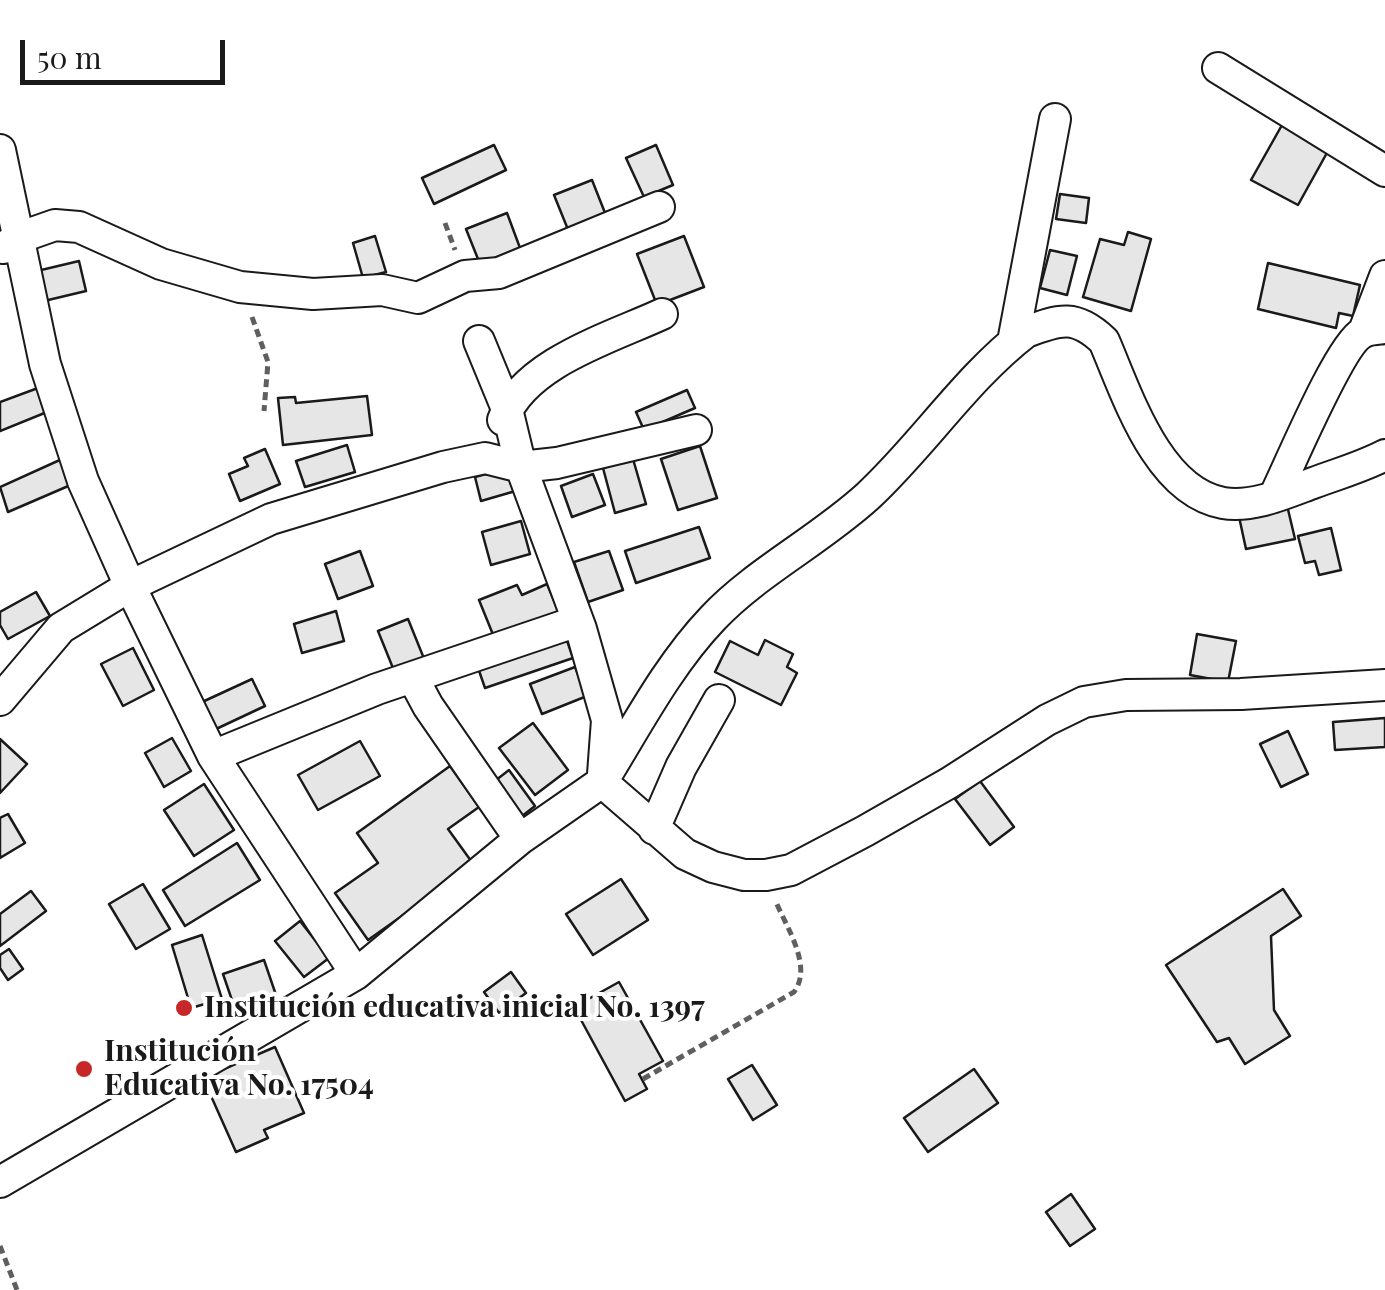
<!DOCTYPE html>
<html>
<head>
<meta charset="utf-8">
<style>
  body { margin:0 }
  #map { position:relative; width:1385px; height:1290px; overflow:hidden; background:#fff; font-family:"Playfair Display",serif }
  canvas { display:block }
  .scale { position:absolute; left:20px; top:40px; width:205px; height:45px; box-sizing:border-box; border:5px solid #1a1a1a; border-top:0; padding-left:12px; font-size:30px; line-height:35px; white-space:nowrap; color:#1a1a1a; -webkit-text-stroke:8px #fff; paint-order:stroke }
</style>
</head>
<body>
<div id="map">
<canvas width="1385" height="1290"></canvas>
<div class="scale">50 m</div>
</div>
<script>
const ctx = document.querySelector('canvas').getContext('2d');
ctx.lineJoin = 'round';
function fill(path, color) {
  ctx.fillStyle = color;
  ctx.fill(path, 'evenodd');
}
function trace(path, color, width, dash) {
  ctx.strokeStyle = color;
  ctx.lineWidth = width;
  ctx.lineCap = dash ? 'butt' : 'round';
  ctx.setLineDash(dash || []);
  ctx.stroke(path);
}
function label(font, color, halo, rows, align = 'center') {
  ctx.font = font + ' "Playfair Display",serif';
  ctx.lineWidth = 8;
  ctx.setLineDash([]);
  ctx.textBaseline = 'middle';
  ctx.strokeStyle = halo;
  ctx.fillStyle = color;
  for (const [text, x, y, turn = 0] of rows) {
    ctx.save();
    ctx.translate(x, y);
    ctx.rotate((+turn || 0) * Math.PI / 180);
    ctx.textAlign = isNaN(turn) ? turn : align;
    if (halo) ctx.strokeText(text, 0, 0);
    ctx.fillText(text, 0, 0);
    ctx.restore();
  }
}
const building = new Path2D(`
  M1282 125 1328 151 1298 205 1251 180Z
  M494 145 506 170 434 204 422 178Z
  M656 145 673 185 644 197 626 158Z
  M592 180 609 223 571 237 554 195Z
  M1060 194 1089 198 1086 223 1056 219Z
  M507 213 520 248 480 264 466 229Z
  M1128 232 1151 239 1131 311 1083 297 1100 239 1124 245Z
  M375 236 386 272 363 278 353 243Z
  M684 236 704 287 657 305 637 254Z
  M1050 250 1077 256 1067 295 1040 288Z
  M79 261 86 291 44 301 37 271Z
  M1268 263 1360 285 1353 316 1339 313 1336 328 1258 309Z
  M38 388 47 412 0 431V402Z
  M687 390 695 408 644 430 636 412Z
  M367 396 372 435 283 445 278 398 295 397 296 403Z
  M347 445 355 472 305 487 296 461Z
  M700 446 717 498 678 510 661 459Z
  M265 449 280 484 240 501 229 474 248 466 244 458Z
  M62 459 73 484 8 512 0 487Z
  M633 459 646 504 615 513 603 468Z
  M512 467 519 490 481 501 475 477Z
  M593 474 605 505 572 517 561 486Z
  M1286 501 1295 539 1246 549 1238 512Z
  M521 521 530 554 491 565 482 532Z
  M699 527 710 558 636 583 625 551Z
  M1331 528 1341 570 1319 575 1315 561 1305 563 1298 536Z
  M360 551 373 586 338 599 325 564Z
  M609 551 623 590 588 602 574 562Z
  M547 584 560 615 496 642 479 600 517 585 522 595Z
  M36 592 50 616 8 639 0 625V612Z
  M336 611 344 641 302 653 294 624Z
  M408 619 427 666 397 678 378 631Z
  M564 632 573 658 485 688 476 662Z
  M1197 634 1236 641 1228 682 1190 675Z
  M765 640 793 654 787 667 797 673 781 705 715 672 730 641 758 655Z
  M133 648 154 690 123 706 101 664Z
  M575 667 587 696 542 714 530 684Z
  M252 679 265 706 214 730 200 703Z
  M1385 718V747L1335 750 1333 722Z
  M533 723 568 770 535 795 499 748Z
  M1288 731 1308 774 1281 787 1260 744Z
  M172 738 191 771 164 787 145 753Z
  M0 739 27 764 0 793Z
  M360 741 380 776 318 810 298 775Z
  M450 766 479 807 448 829 474 865 368 940 335 893 378 863 357 833Z
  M509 770 535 806 517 820 491 784Z
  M980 781 1014 827 990 845 955 799Z
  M204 784 234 830 194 856 164 810Z
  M8 814 25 843 0 858V818Z
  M237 843 260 880 185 926 163 890Z
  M621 879 648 920 593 955 566 914Z
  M143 884 170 929 136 949 109 904Z
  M1283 889 1301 916 1271 936 1274 1010 1290 1036 1245 1064 1229 1038 1217 1042 1166 965Z
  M31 891 46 911 0 946V914Z
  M300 921 329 958 304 977 275 941Z
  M202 935 222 999 191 1008 172 945Z
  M9 949 23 969 8 980 0 968V955Z
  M264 960 276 995 235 1009 223 974Z
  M511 972 526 993 499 1013 484 992Z
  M619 982 663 1061 639 1074 647 1089 625 1101 574 1007Z
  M275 1047 304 1113 264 1130 268 1138 236 1152 203 1078Z
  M752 1065 777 1105 753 1120 728 1079Z
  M974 1069 998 1103 928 1152 904 1118Z
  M1071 1194 1095 1229 1070 1246 1046 1212Z`);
fill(building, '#e6e6e6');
trace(building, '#1a1a1a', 2.5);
const minor = new Path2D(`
  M1218 68 1385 171
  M0 150 45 364 83 481 130 586 213 756 356 974
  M3 248 18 238 55 225 79 227 161 264 240 287 313 294 382 290 418 298 465 276 499 273 659 207
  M1364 331 1385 276
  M479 341 507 409 521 467 581 629 607 720 603 774
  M1013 342 1055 119
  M503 420C524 363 610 338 662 314
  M1274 497C1289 467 1339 346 1362 333 1368 329 1378 329 1385 328
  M413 678 428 706 520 839
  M0 700 61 628 130 586 271 519 443 467 485 458 521 467 557 463 696 430
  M213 756 377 689 578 621
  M602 782C636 727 668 665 713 618 755 573 820 540 868 496 923 445 966 378 1026 332 1060 319 1076 314 1104 341 1127 394 1157 491 1223 503 1253 508 1286 493 1313 483 1337 474 1362 467 1385 455
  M654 829 681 767 719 700
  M0 1182 356 974 520 839 602 782 685 854 713 867 744 875H766L791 870 865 831 949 783 1047 720 1084 702 1126 695 1241 694 1385 685`);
trace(minor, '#1a1a1a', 34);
trace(new Path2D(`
  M445 223 455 250
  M252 317 268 362 264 411
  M643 1079 794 992C813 967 787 928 776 902
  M0 1246 17 1290`), '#5f5f5f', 5, [8, 5]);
trace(minor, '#fff', 30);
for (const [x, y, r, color] of [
  [184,1008,10,"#c62828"],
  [84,1069,10,"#c62828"]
]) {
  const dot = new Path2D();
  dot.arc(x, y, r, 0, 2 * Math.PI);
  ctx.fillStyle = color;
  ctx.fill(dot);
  trace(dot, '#fff', 4);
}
label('bold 30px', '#1a1a1a', '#fff', [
  ["Institución educativa inicial No. 1397",204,1008],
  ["Institución",104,1052],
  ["Educativa No. 17504",104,1086]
], 'left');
</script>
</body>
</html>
